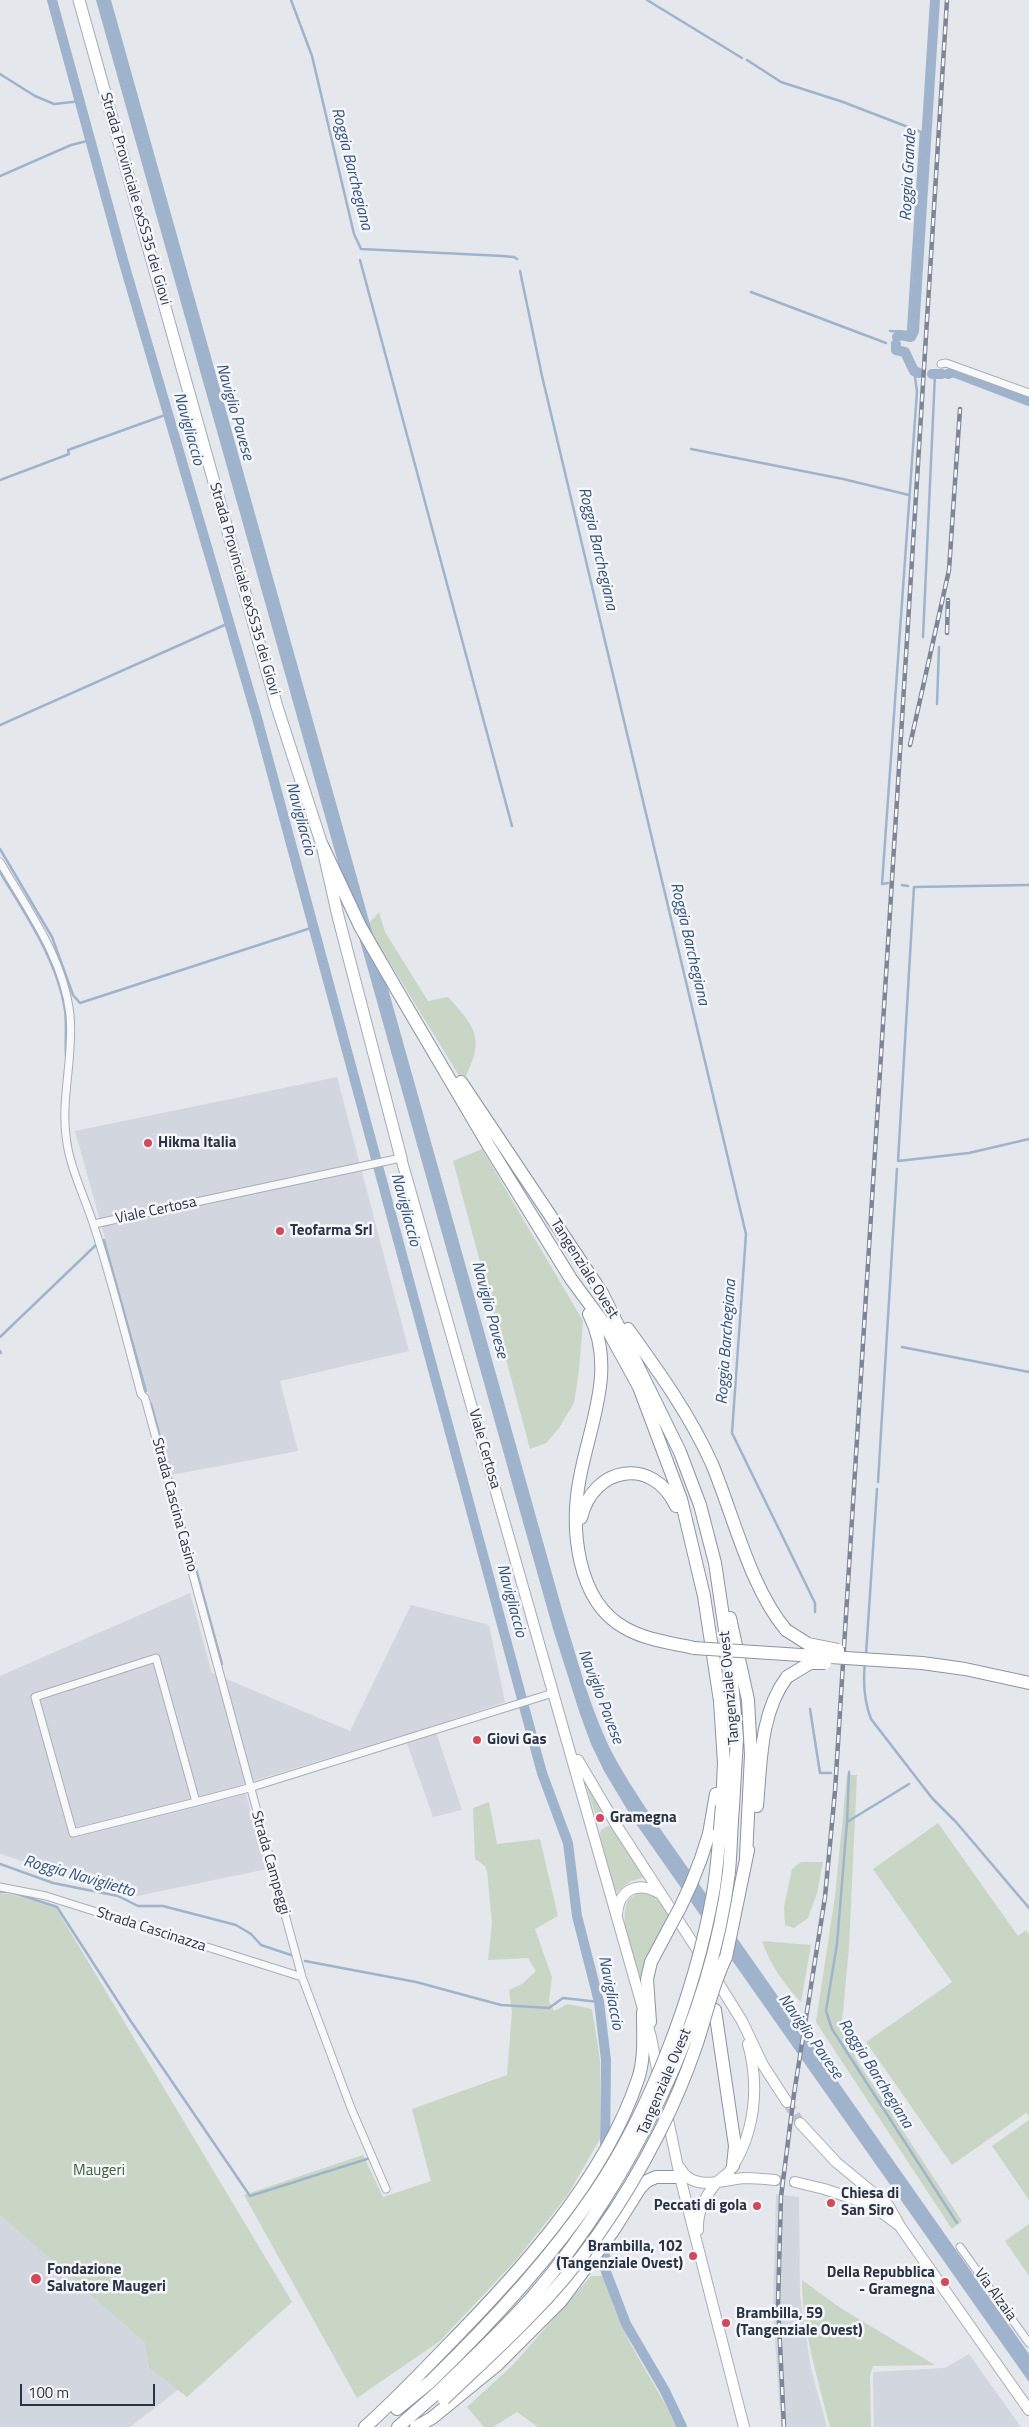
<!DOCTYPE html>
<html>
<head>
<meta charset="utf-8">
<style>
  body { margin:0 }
  #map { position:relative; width:1029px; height:2427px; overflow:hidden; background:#e4e7ec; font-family:"Titillium Web",sans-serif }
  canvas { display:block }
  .scale { position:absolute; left:20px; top:2384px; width:135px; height:22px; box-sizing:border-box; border:2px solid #2b3445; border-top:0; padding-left:6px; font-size:15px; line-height:18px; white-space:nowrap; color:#2b3445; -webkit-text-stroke:4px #f4f6f9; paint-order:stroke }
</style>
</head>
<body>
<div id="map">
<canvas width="1029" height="2427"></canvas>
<div class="scale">100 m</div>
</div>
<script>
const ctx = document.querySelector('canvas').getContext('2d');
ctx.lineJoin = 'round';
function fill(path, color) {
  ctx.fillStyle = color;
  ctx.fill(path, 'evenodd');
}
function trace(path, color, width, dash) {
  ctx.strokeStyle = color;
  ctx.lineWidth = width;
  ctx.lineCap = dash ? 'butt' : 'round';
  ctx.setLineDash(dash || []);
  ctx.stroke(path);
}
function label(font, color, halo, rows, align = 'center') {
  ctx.font = font + ' "Titillium Web",sans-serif';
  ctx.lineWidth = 5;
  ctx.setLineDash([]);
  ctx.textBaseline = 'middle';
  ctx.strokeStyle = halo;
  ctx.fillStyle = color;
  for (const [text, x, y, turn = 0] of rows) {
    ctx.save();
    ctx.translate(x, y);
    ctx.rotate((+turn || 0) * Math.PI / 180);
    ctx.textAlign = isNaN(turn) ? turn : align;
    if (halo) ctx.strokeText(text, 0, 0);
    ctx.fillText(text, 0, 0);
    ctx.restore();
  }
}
fill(new Path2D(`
  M337 1077 409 1351 280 1381 298 1451 171 1475 75 1131Z
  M190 1593 212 1673 350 1731 411 1605 489 1625 505 1702 434 1726 462 1810 433 1817 404 1735 243 1784 267 1869 137 1896 0 1854V1676Z
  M776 2194 799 2197 800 2296 811 2369 827 2427H781L773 2311Z
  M0 2215 145 2343 149 2368 178 2390 130 2427H0Z
  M969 2354 1021 2427H874L873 2372 945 2368Z`), '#d2d6de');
fill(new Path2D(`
  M379 912 385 932 428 1001 448 997C479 1031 484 1040 463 1082L367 926Z
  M482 1149 583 1321 579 1370 574 1403 559 1428 546 1443 530 1449 453 1161Z
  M847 1775H857L849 1947 842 2022 856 2059 962 2221 952 2229 816 2022 835 1896Z
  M589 1787 608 1817 597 1820 587 1788Z
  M489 1802 497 1844 540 1839 558 1916 535 1929 552 1977 549 2001 554 2011 568 2004 592 2009 600 2060V2139L567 2196 516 2260 440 2341 357 2398 244 2195 363 2155 383 2197 431 2181 412 2109 507 2075 512 2012 509 1990 522 1984 536 1971 528 1958 488 1960 492 1923 487 1871 485 1866 475 1859 473 1808Z
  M938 1823 1018 1936 1026 1930 1029 1934V2116L1026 2113 952 2165 866 2042 952 1982 873 1869Z
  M608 1826H612L645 1877 631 1881 615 1893 600 1835 601 1830Z
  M801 1862H823L817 1893 808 1918 794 1928 785 1925 784 1907 792 1869Z
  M639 1893C656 1893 661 1903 670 1917L643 1983C635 1960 616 1921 629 1899Z
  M0 1894H11L56 1908 292 2302 187 2397 149 2368 145 2343 0 2215Z
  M762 1941 811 1945 801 2002C783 1983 771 1966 762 1941Z
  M1029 2120V2200L992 2146Z
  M1029 2224V2276L1005 2241Z
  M591 2276H605C616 2332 653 2377 677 2427H538L517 2412 493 2427H484L467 2407 513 2365Z
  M802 2280 839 2307 935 2365 873 2366 870 2375 871 2427H830C818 2380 802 2329 802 2280Z`), '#c9d6c5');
fill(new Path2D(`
  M96 0H111L563 1613C578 1661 591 1713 615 1758 624 1775 635 1791 645 1807L1029 2354V2382L634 1821 604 1771 591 1744 580 1714 553 1629Z`), '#9fb4cc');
trace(new Path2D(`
  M291 0 312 56 354 234 361 249 503 256 514 257 517 259
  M647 0 742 58
  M747 60 781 82 843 102 921 132 908 332 890 331
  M0 74 35 96 54 104 81 101
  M0 176 71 145 91 140
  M360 260 512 826
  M520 271 542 376 746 1234 732 1433 815 1603V1612
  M751 292 886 343
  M691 449 843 479 909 495
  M0 480 69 454 68 450 168 414
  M923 637 935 374
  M937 704 939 647
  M0 725 229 623
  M0 849 52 937 73 995 80 1003 314 927
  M0 872C25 914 58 961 65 1010 67 1025 65 1041 66 1056
  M888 883 882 884 917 391 914 371
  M902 885 908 886
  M1029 885 914 887 898 1161 969 1153 1029 1139
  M104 1240 146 1391
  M0 1337 97 1244
  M902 1347 1029 1372
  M0 1351 1 1353
  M151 1404 222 1664
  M878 1482 897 1169
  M866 1654 877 1489
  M865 1662C863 1681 864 1701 871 1719L932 1798 956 1822 1029 1908
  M810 1709 820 1773H831
  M849 1772 847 1822 837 1944 826 2011 832 2029 957 2223
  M847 1822 909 1784
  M0 1864 53 1883 118 1896 138 1906H163L236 1925 251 1934 261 1945 291 1955
  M0 1892H11L57 1907 130 2020 250 2196 370 2158
  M305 1961 416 1982 501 2005 549 2008 563 1998 599 2002`), '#9fb4cc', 2.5);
trace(new Path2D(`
  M52 0 123 260 257 718 542 1773 568 1843 577 1916 599 2002 606 2060 605 2151
  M897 337 899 335 911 337 914 331 935 0
  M896 344V350L905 352 914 371 919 373
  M932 374H942
  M948 374 953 372 1029 401
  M605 2196V2269L626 2324 665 2391 682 2427`), '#9fb4cc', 10);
trace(new Path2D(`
  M787 2102 800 2123
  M775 2180 795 2182`), '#bfc3cb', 10, [10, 5]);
const street = new Path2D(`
  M941 364 946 363 1029 393
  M0 862C28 910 64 959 70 1015 74 1056 61 1096 66 1136 69 1167 85 1197 94 1226 112 1281 126 1337 141 1394L145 1398 302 1977 351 2108 386 2189
  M94 1224 401 1158
  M196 1802 73 1833 35 1697 156 1658 196 1802 249 1788 553 1693
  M0 1887 46 1896 302 1977
  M960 2247 1029 2343`);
const secondary = new Path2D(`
  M401 1158 651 2037 658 2074
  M578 1760 617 1826 702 1957
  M617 1914C619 1889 638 1881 659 1893
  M714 1976 742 2021 763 2065 787 2102
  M662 2091 680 2177 744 2427
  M800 2123 836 2162 888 2205 901 2228 1029 2410
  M680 2168C692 2192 723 2180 744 2178 754 2178 765 2179 775 2180
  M795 2182 824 2189 872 2205 897 2224
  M698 2230C697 2212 705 2196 717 2182 721 2178 725 2176 729 2172 755 2135 760 2087 748 2044`);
const primary = new Path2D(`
  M79 0 277 707 322 845 338 916 401 1158`);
const highway = new Path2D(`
  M322 845 360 926 397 990 490 1148 571 1279 605 1325 639 1387 681 1499 704 1596 720 1701 724 1763 722 1806
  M461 1082 602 1293 680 1452 700 1505 715 1563 731 1670 737 1738 733 1807
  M589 1314C617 1368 590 1423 580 1477 570 1527 576 1601 625 1628 646 1640 671 1643 694 1648
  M628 1329C659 1372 690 1415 712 1464 734 1517 750 1587 786 1630
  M581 1518C593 1466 653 1456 676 1506
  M730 1618 748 1700 751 1755 746 1857
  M922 1663 965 1669 1029 1683
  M757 1806C761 1762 760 1713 787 1677
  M709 1834 716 1794
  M726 1957 748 1850
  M715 2010 735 2146 733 2166
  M650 2022 647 1979 651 1962 668 1930
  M397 2409 430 2382
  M365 2427C392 2403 417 2377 443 2350 517 2275 604 2181 638 2079 645 2059 643 2033 643 2012
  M398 2427 438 2392
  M416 2427 432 2418 498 2364 561 2301 613 2231 640 2188 647 2181 656 2177H680`);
trace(street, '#a9aeb7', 9);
trace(secondary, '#a9aeb7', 12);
trace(primary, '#a3abb8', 13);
trace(highway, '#8b94a3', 14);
trace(street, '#f7f8fa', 7);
trace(secondary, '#fff', 10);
trace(primary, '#fff', 11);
trace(highway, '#fff', 12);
const rail = new Path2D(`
  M947 633 948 600
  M910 745 949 570 960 409
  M784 2427 778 2303 781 2197 794 2094 825 1897 835 1791 947 0`);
trace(rail, '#7d8696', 4.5);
trace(rail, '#f4f6f9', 2.5, [8]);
const highwayBridge = new Path2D(`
  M786 1630 808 1644 838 1650
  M694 1648 922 1663
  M787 1677 810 1663H825
  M668 1930C686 1899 699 1868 709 1834
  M430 2382C490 2324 547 2263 594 2194 651 2110 695 1993 713 1893 718 1865 719 1835 722 1806
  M438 2392C471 2360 504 2329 534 2295 630 2183 711 2019 729 1872 731 1850 731 1829 733 1807
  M444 2399C472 2372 501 2346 528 2318 581 2265 625 2200 659 2133 673 2106 686 2075 696 2046 706 2017 712 1985 726 1957`);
trace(highwayBridge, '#8b94a3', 14, []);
trace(highwayBridge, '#fff', 12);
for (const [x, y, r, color] of [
  [148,1143,5,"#d1495b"],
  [280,1231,5,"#d1495b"],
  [477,1740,5,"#d1495b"],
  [600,1818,5,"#d1495b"],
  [831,2203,5,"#d1495b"],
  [757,2206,5,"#d1495b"],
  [693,2256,5,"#d1495b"],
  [36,2279,6,"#d1495b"],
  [945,2282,5,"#d1495b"],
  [726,2323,5,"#d1495b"]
]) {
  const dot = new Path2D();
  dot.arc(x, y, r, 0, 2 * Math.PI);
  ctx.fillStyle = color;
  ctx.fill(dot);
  trace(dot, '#f4f6f9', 2);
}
label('15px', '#2b3445', '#f4f6f9', [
  ["Strada Provinciale exSS35 dei Giovi",135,199,74],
  ["Strada Provinciale exSS35 dei Giovi",244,589,74],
  ["Viale Certosa",156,1211,-12],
  ["Tangenziale Ovest",584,1269,58],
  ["Viale Certosa",484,1449,74],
  ["Strada Cascina Casino",174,1505,75],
  ["Tangenziale Ovest",730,1688,-95],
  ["Strada Campeggi",270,1863,74],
  ["Strada Cascinazza",151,1930,18],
  ["Tangenziale Ovest",665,2082,-67],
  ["Via Alzaia",995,2295,54]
]);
label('bold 15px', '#2b3445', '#f4f6f9', [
  ["Hikma Italia",158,1143],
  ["Teofarma Srl",290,1231],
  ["Giovi Gas",487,1740],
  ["Gramegna",610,1818],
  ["Chiesa di",841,2194],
  ["San Siro",841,2211],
  ["Peccati di gola",747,2206,"right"],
  ["Brambilla, 102",683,2247,"right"],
  ["(Tangenziale Ovest)",683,2264,"right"],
  ["Fondazione",47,2270],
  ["Salvatore Maugeri",47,2287],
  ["Della Repubblica",935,2273,"right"],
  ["- Gramegna",935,2290,"right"],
  ["Brambilla, 59",736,2314],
  ["(Tangenziale Ovest)",736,2331]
], 'left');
label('15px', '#3f6138', '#f4f6f9', [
  ["Maugeri",99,2171]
]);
label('italic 16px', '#34527a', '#f4f6f9', [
  ["Roggia Barchegiana",351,169,76],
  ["Roggia Grande",909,175,-87],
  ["Naviglio Pavese",234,412,74],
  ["Navigliaccio",188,429,74],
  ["Roggia Barchegiana",597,549,77],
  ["Navigliaccio",300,819,75],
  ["Roggia Barchegiana",689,944,77],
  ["Navigliaccio",405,1210,75],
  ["Naviglio Pavese",489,1310,75],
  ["Roggia Barchegiana",727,1342,-86],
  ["Navigliaccio",511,1601,75],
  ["Naviglio Pavese",600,1697,69],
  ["Roggia Naviglietto",79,1877,16],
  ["Navigliaccio",610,1993,79],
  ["Naviglio Pavese",810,2037,55],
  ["Roggia Barchegiana",875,2074,58]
]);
</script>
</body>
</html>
